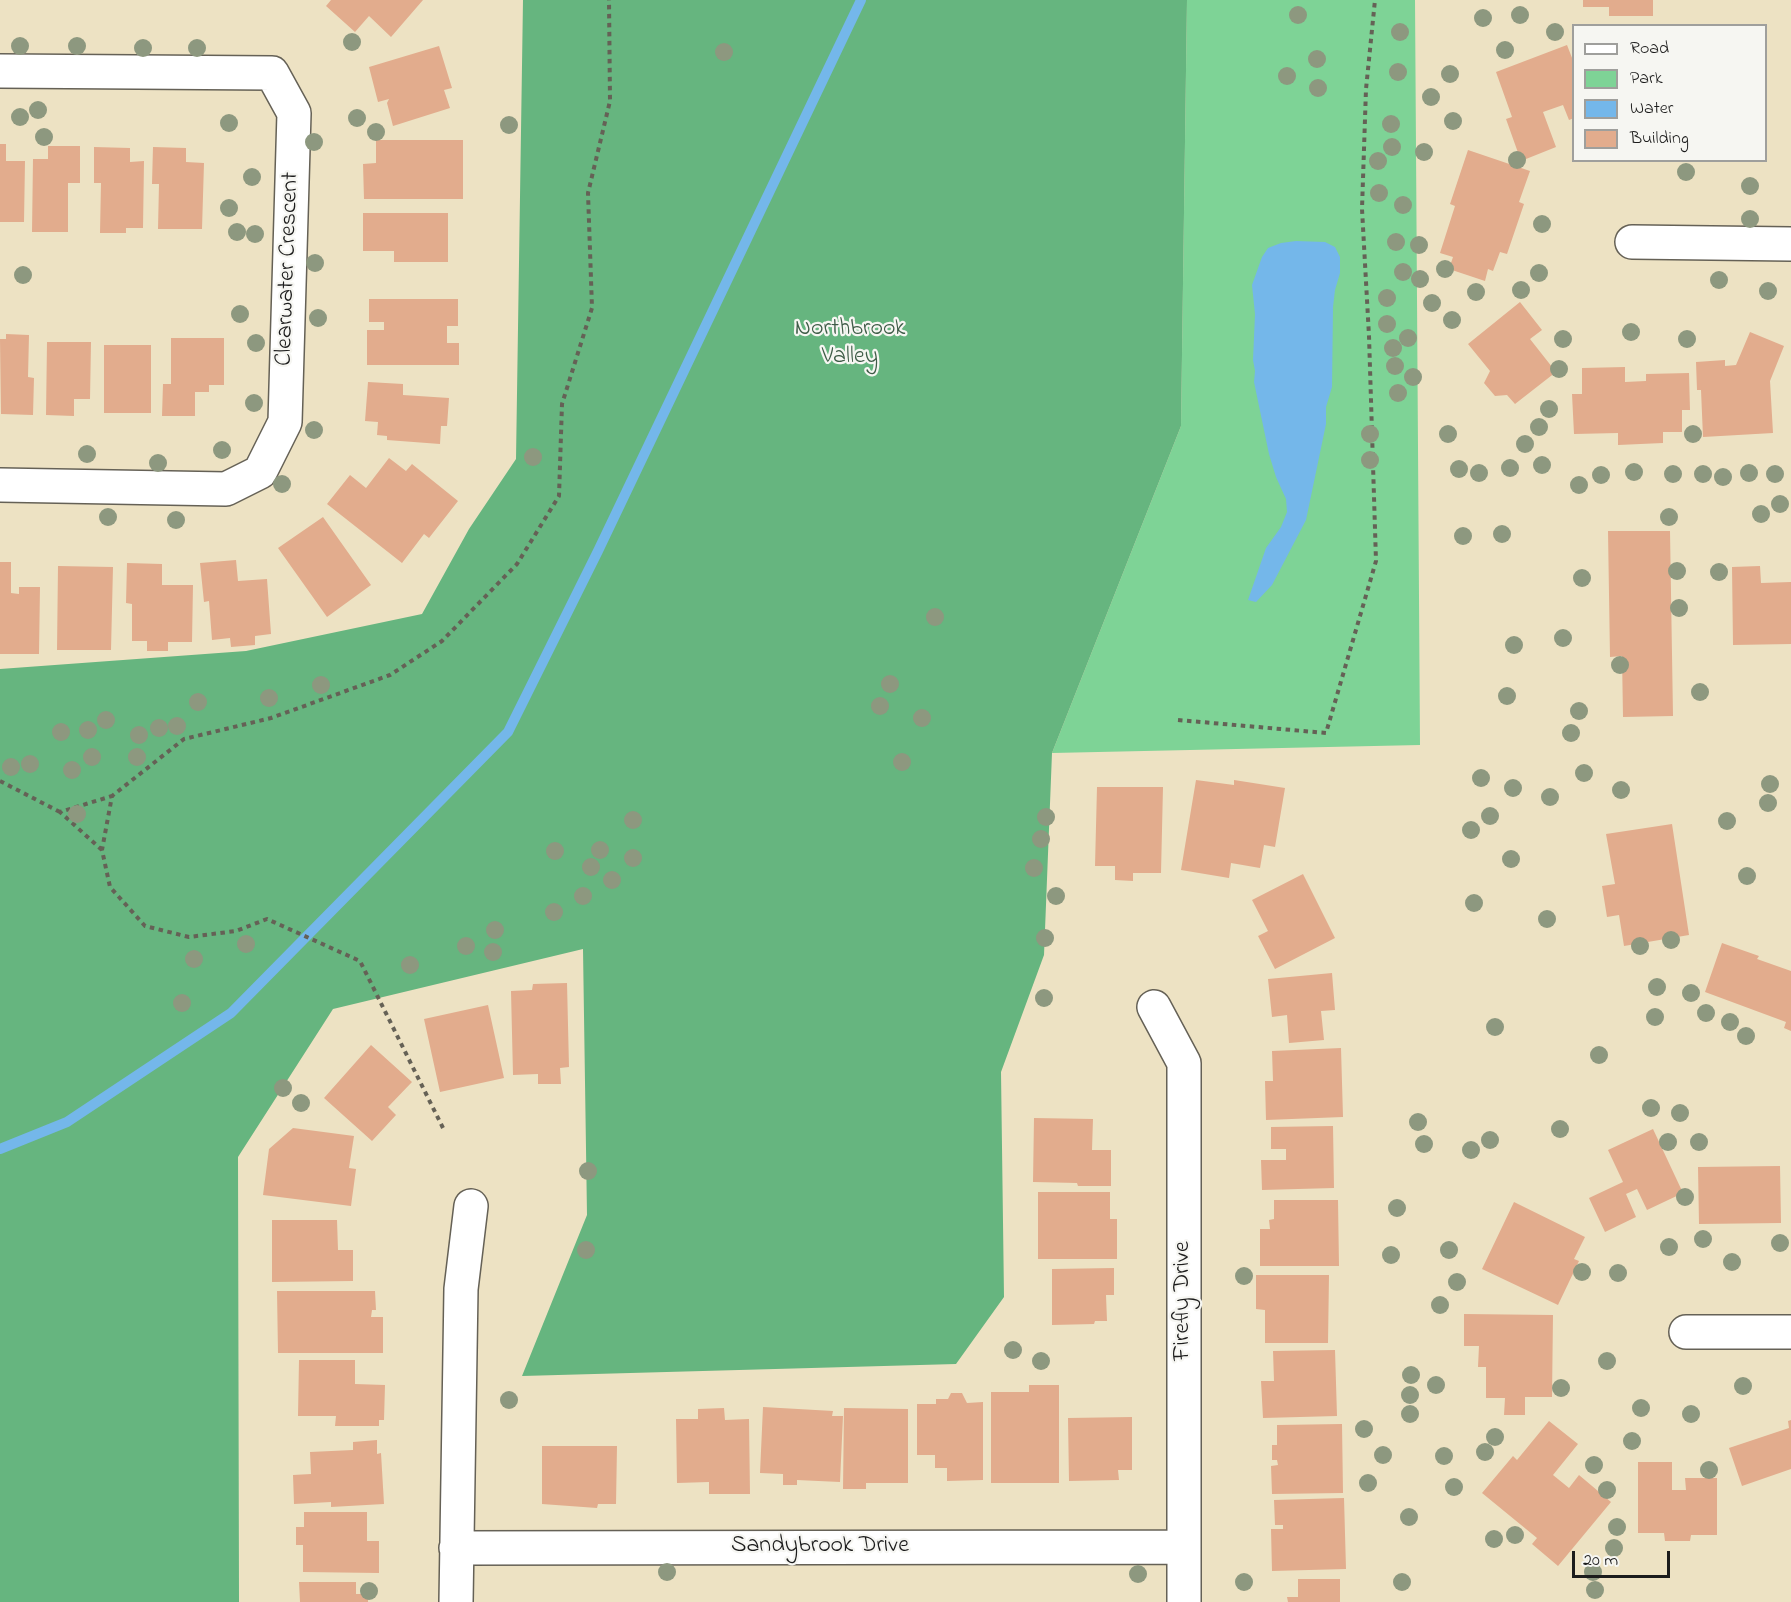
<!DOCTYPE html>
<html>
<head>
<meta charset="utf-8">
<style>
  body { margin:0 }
  #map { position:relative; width:1791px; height:1602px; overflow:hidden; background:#ede2c3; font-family:"Indie Flower",sans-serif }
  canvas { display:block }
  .legend { position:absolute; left:1572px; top:24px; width:195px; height:138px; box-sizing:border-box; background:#f6f6f2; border:2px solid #9f9f9c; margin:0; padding:8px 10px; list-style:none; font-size:18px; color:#1c1c1c }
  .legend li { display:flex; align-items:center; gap:12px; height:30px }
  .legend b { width:30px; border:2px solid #9f9f9c }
  .scale { position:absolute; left:1572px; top:1551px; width:98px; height:27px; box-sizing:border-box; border:3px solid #1c1c1c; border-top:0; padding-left:8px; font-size:18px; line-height:21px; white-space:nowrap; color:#1c1c1c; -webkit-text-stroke:4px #f6f6f2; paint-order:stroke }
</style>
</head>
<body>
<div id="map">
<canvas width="1791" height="1602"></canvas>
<ul class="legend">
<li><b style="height:8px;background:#fff"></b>Road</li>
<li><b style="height:16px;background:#7ed396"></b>Park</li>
<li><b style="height:16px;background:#74b7ea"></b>Water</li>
<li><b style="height:16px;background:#e2ac8d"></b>Building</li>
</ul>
<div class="scale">20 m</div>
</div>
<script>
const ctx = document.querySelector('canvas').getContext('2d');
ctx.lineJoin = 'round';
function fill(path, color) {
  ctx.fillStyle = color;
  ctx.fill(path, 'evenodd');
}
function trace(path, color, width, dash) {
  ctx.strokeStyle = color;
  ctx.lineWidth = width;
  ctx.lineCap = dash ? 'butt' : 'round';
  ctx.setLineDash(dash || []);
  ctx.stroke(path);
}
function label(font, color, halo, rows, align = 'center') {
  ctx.font = font + ' "Indie Flower",sans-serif';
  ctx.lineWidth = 4.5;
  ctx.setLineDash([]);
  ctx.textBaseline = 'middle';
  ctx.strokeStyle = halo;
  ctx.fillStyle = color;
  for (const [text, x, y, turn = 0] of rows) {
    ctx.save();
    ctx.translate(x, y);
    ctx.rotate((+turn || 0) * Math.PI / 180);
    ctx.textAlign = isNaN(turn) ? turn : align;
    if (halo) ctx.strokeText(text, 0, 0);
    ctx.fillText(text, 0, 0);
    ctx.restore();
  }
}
fill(new Path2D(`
  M1187 0H1415L1420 745 1052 753 1181 426Z`), '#7ed396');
fill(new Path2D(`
  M523 0H1187L1181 426 1052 753 1044 955 1001 1072 1004 1297 956 1364 522 1376 587 1215 583 949 333 1009 238 1157 239 1602H0V669L246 651 422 614 469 529 516 459Z`), '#66b57f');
fill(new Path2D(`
  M1296 241 1325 242 1335 247 1340 257V273L1335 290 1333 307 1332 387 1326 407V424L1306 520 1272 585 1256 602 1248 600 1266 548 1281 527 1287 512 1286 499 1276 477 1269 454 1254 382 1255 371 1253 360 1255 314 1252 285 1262 257 1268 248 1281 243Z`), '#74b7ea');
trace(new Path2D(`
  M0 1149 67 1122 231 1013 508 732 598 551 861 0`), '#74b7ea', 10);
fill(new Path2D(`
  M331 0H423L391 37 369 16 355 32 326 6Z
  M1583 0H1653V16H1609V7H1583Z
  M1567 45 1574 63V118L1569 120 1563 105 1543 112 1556 147 1521 161 1506 119 1512 117 1496 72Z
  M439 46 452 88 444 90 450 108 393 126 387 103 389 99 378 102 369 67Z
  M376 140H463V199H364L363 164 376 163Z
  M0 144H6V161H25L24 222H0Z
  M48 146H80V183H68V232H32L33 159H48Z
  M94 147 130 148V162L144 161 143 228H126V233H100L101 183H94Z
  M153 147 186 148V162L204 163 202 229H158L159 184H152Z
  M1468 150 1530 171 1519 202 1524 204 1507 254 1500 252 1493 271 1488 269 1485 281 1449 269 1453 257 1440 253 1455 206 1450 204Z
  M363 213H448V262H394V251H363Z
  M369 299H458V326H447V343H459V365H367V330H384V322H369Z
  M1520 302 1542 330 1530 339 1556 372 1515 404 1507 395 1495 396 1484 383 1490 371 1468 344Z
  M1750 332 1784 346 1770 381 1773 433 1703 437 1701 390H1697L1696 362 1725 360V366L1736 365Z
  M6 334 29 335 28 377 34 378 33 415 1 414 0 339H6Z
  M171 338H224V385H209V392H195V416H162L163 384H171Z
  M47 342H91L90 399H74V416L46 415Z
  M104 345H151V413H104Z
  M1625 367V382L1646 381V374L1689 373 1690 410H1682V432H1663V443L1618 445V433L1574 434 1572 394H1582V368Z
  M368 382 403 384V395L449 398 447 426H441L440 444 387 440V436L377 435 378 422 365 421Z
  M389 458 406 471 412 464 458 501 429 538 424 534 402 563 327 504 350 475 366 488Z
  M323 517 371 585 327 617 278 548Z
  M1608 531H1670L1673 716 1623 717 1622 656 1610 657Z
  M236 560 238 581 267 579 271 634 255 636V645L231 647 230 638 212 640 209 601 204 602 200 563Z
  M0 562H11V593L19 594V587H40L39 654H0Z
  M127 563 162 564V585H193L192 642H168V651H147V641H132V604L126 603Z
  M58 566 113 567 111 650H57Z
  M1760 566 1761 583 1791 582V644L1733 645 1732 567Z
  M1196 780 1234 785V780L1285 788 1275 847 1264 845 1260 868 1231 863 1229 878 1181 870Z
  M1097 787H1163L1161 873H1133V881L1115 880V866H1095Z
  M1672 824 1689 935 1624 946 1619 915 1607 917 1602 886 1615 884 1606 834Z
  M1303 874 1335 938 1275 969 1258 936 1268 931 1252 900Z
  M1722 943 1759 956 1757 959 1791 971V1031L1784 1028 1786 1022 1705 992Z
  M1332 973 1335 1010 1321 1011 1324 1040 1289 1043 1287 1015 1272 1017 1268 979Z
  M567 983 569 1067 560 1068 561 1084H538V1074L513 1075 511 991 532 990 533 984Z
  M488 1005 504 1078 440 1092 424 1019Z
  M371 1045 412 1082 388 1107 396 1115 372 1141 324 1098Z
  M1341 1048 1343 1117 1266 1120 1265 1081H1273L1272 1051Z
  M1034 1118 1093 1119 1092 1150H1111V1186H1078L1077 1183 1033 1182Z
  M1333 1126 1334 1188 1262 1190 1261 1160H1286V1149H1271V1127Z
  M293 1128 354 1136 349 1168 356 1169 351 1206 263 1195 269 1149Z
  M1653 1129 1683 1193 1647 1210 1637 1189 1626 1194 1636 1217 1605 1232 1589 1198 1623 1182 1608 1150Z
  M1780 1166 1781 1223 1699 1224 1698 1167Z
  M1038 1192H1110V1219H1117V1259H1038Z
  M1274 1200H1338L1339 1266H1260V1229H1270L1269 1220 1274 1219Z
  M1514 1202 1585 1237 1574 1259 1579 1261 1558 1305 1482 1269Z
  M272 1220H337L338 1250H353V1281L272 1282Z
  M1114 1268V1295H1106L1107 1321H1095L1094 1324 1052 1325V1269Z
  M1256 1275H1329L1328 1343H1265V1310L1256 1309Z
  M277 1291H375L376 1310H372L371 1317H383V1353H278Z
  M1464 1314 1553 1315 1552 1397H1525V1415H1504L1505 1398H1486V1367H1478L1479 1346H1464Z
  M1335 1350 1337 1416 1263 1418 1261 1381H1274L1273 1351Z
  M299 1360H355V1384L385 1385 384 1420H379V1426H335L336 1416H298Z
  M1029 1385H1059V1483H991V1392H1029Z
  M951 1393H962L967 1403 983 1402V1480L947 1481V1468H935V1455H917V1404H936V1399H948Z
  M763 1407 833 1411 832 1416H843L840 1482 797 1480V1485H783V1474L760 1473Z
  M724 1408 725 1420 749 1419 750 1494H709V1482L677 1483 676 1419H698V1409Z
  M844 1408 908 1409V1483H866V1489H843Z
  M1132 1417V1470H1118L1119 1480 1069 1481 1068 1418Z
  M1791 1420V1469L1742 1486 1729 1448 1789 1428 1788 1421Z
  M1549 1421 1578 1444 1553 1475 1569 1488 1579 1475 1611 1502 1558 1566 1532 1544 1537 1538 1482 1493 1513 1456 1517 1460Z
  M1342 1424 1343 1493 1272 1494 1271 1466 1278 1465 1277 1460H1272V1445H1277V1425Z
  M377 1440V1454L381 1453 384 1504 331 1507V1502L294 1504 293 1475 311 1474 310 1452 353 1450V1442Z
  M542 1446H617L616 1504H598L597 1508 542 1504Z
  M1638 1462H1672V1490H1686L1685 1478H1717V1535H1691L1690 1541H1665L1664 1533H1638Z
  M1344 1498 1346 1569 1272 1571 1271 1529H1283V1525H1275L1274 1500Z
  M304 1512H367V1541H379V1573L303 1572V1545H296V1527H304Z
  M1298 1579H1340V1602H1288L1287 1597H1298Z
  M299 1582H356V1594H368V1602H300Z`), '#e2ac8d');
const street = new Path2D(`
  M0 71 272 73 294 113 285 422 260 472 226 489 0 485
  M1632 242 1791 244
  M1154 1007 1184 1063V1602
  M1686 1332H1791
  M456 1548 1184 1547
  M456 1602 461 1289 471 1206`);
trace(street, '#656156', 36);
trace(new Path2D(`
  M1178 720 1326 733 1376 561 1369 336 1362 209 1366 89 1375 0
  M0 781 60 812
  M102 850 60 812 112 796
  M443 1128 360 961 267 919 236 931 189 937 145 926 110 887 102 850 112 796 184 739 271 718 390 675 442 641 517 564 559 496 562 404 592 308 588 193 610 101 609 0`), '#656156', 4, [4.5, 4.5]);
trace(street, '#fff', 33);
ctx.fillStyle = '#8d987f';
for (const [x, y] of [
  [1298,15],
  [1520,15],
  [1483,18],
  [1400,32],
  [1555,32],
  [352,42],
  [20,46],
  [77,46],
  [143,48],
  [197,48],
  [1505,50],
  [724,52],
  [1317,59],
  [1398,72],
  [1450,74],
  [1287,76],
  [1318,88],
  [1431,97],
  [38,110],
  [20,117],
  [357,118],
  [1453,121],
  [229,123],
  [1391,124],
  [509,125],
  [376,132],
  [44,137],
  [314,142],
  [1392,147],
  [1424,152],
  [1517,160],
  [1378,161],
  [1686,172],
  [252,177],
  [1750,186],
  [1379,193],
  [1403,205],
  [229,208],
  [1750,219],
  [1542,224],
  [237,232],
  [255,234],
  [1396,242],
  [1419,245],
  [315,263],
  [1445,269],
  [1403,272],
  [1539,273],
  [23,275],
  [1420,279],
  [1719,280],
  [1521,290],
  [1768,291],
  [1476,292],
  [1387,298],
  [1432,303],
  [240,314],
  [318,318],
  [1452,320],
  [1387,324],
  [1631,332],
  [1408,338],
  [1563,339],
  [1687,339],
  [256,343],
  [1393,348],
  [1395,366],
  [1559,369],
  [1413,377],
  [1398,393],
  [254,403],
  [1549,409],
  [1539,427],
  [314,430],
  [1370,434],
  [1448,434],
  [1693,434],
  [1525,444],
  [222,450],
  [87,454],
  [533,457],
  [1370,460],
  [158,463],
  [1542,465],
  [1510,468],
  [1459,469],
  [1634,472],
  [1479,473],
  [1749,473],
  [1673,474],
  [1703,474],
  [1775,474],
  [1601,475],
  [1723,477],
  [282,484],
  [1579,485],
  [1780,504],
  [1761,514],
  [108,517],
  [1669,517],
  [176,520],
  [1502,534],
  [1463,536],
  [1677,571],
  [1719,572],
  [1582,578],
  [1679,608],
  [935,617],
  [1563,638],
  [1514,645],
  [1620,665],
  [890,684],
  [321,685],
  [1700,692],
  [1507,696],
  [269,698],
  [198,702],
  [880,706],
  [1579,711],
  [922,718],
  [106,720],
  [177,726],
  [159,728],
  [88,730],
  [61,732],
  [1571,733],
  [139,735],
  [92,757],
  [137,757],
  [902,762],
  [30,764],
  [11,767],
  [72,770],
  [1584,773],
  [1481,778],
  [1770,784],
  [1513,788],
  [1621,790],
  [1550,797],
  [1768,803],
  [77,814],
  [1490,816],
  [1046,817],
  [633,820],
  [1727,821],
  [1471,830],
  [1041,839],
  [600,850],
  [555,851],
  [633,858],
  [1511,859],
  [591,867],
  [1034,868],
  [1747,876],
  [612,880],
  [583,896],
  [1056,896],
  [1474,903],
  [554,912],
  [1547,919],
  [495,930],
  [1045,938],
  [1671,940],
  [246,944],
  [466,946],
  [1640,946],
  [493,952],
  [194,959],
  [410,965],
  [1657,987],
  [1691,993],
  [1044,998],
  [182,1003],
  [1706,1013],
  [1655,1017],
  [1730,1022],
  [1495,1027],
  [1746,1036],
  [1599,1055],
  [283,1088],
  [301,1103],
  [1651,1108],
  [1680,1113],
  [1418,1122],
  [1560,1129],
  [1490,1140],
  [1668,1142],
  [1699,1142],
  [1424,1144],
  [1471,1150],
  [588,1171],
  [1685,1197],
  [1397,1208],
  [1703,1239],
  [1780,1243],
  [1669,1247],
  [586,1250],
  [1449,1250],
  [1391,1255],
  [1732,1262],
  [1582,1272],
  [1618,1273],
  [1244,1276],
  [1457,1282],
  [1440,1305],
  [1013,1350],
  [1041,1361],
  [1607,1361],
  [1411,1375],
  [1436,1385],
  [1743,1386],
  [1561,1388],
  [1410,1395],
  [509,1400],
  [1641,1408],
  [1410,1414],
  [1691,1414],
  [1364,1429],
  [1495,1437],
  [1632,1441],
  [1485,1452],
  [1383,1455],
  [1444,1456],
  [1594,1465],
  [1709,1470],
  [1368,1483],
  [1454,1487],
  [1607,1490],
  [1409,1517],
  [1617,1527],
  [1515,1535],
  [1494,1539],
  [1614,1548],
  [667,1572],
  [1593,1572],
  [1138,1574],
  [1244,1582],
  [1402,1582],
  [1595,1590],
  [369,1591]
]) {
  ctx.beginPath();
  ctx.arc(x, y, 9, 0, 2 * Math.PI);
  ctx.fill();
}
label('24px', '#1c1c1c', '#f6f6f2', [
  ["Clearwater Crescent",289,269,-88],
  ["Firefly Drive",1184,1301,-90],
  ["Sandybrook Drive",820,1547]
]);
label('24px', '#3e5c47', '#f6f6f2', [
  ["Northbrook",850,330],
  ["Valley",850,358]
]);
</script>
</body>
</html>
